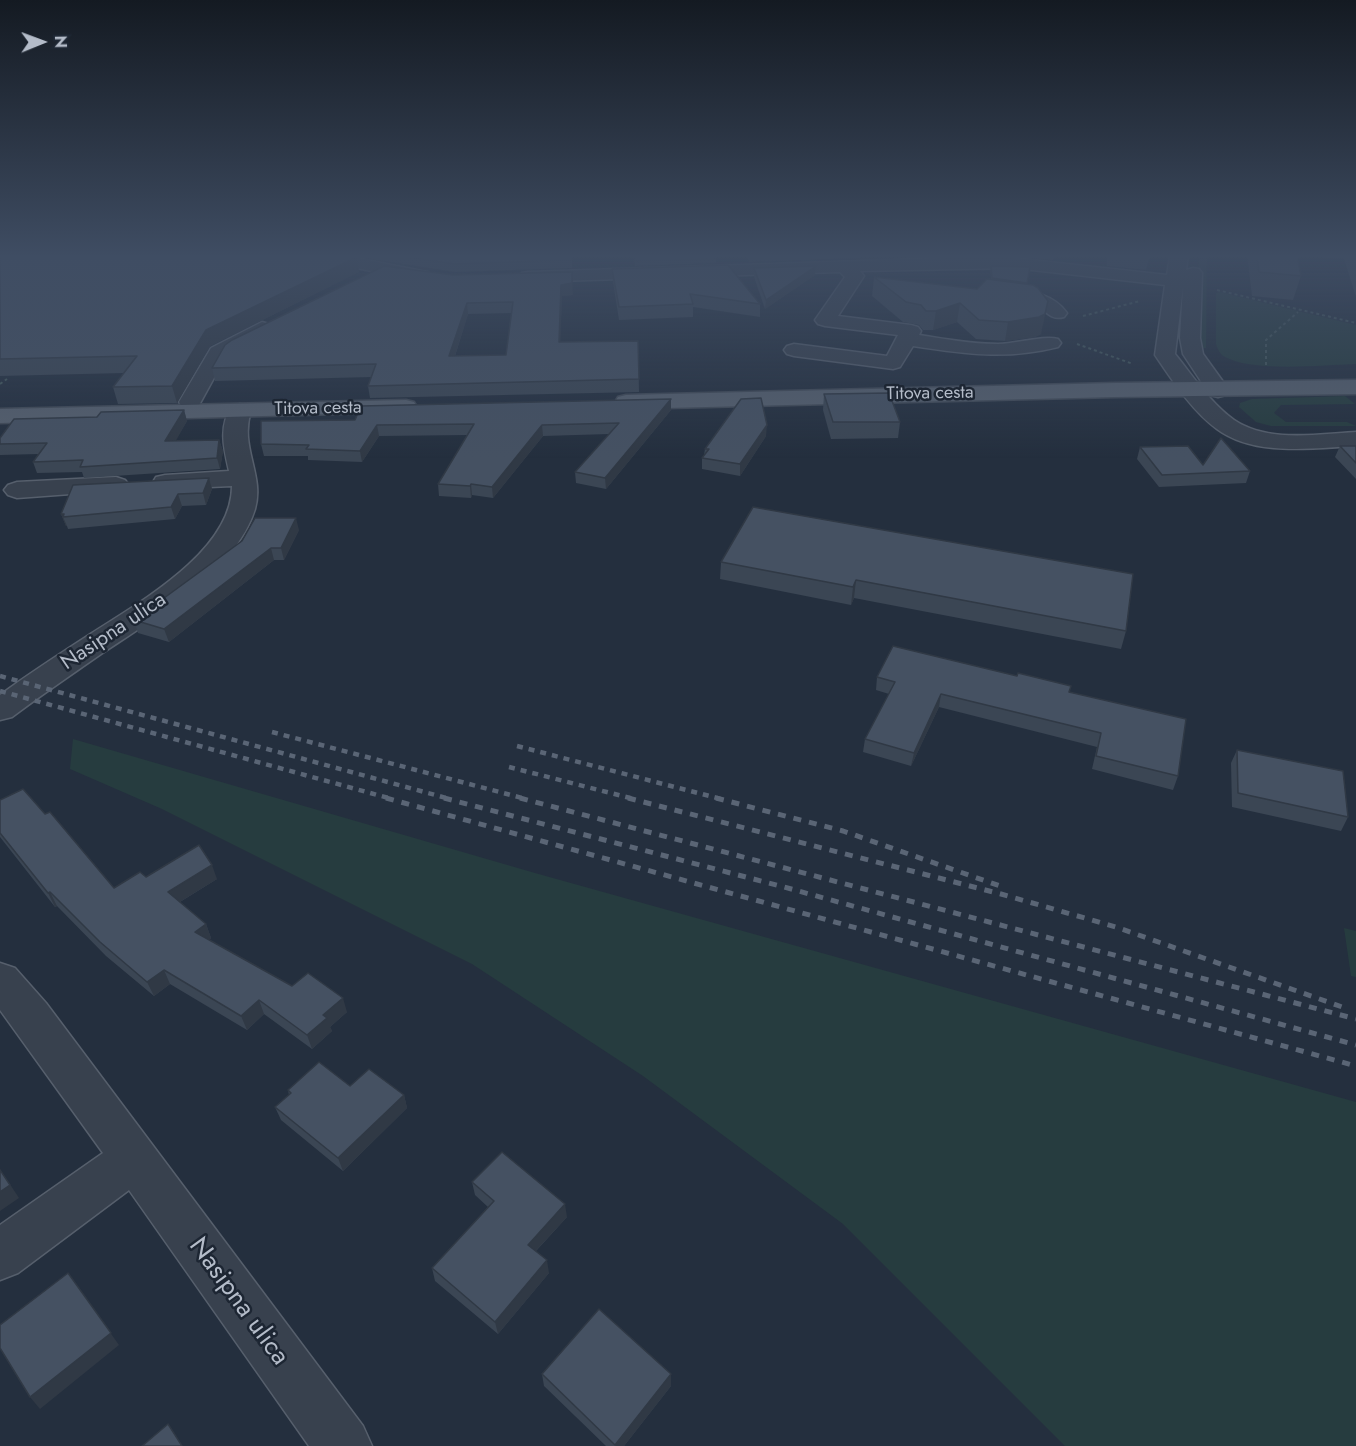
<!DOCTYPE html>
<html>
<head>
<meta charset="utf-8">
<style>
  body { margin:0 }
  #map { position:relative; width:1356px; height:1446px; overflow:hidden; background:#242f3e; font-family:Jost,sans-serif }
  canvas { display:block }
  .north { position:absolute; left:12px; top:12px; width:60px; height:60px; -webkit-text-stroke:4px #1d2633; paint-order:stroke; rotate:89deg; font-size:16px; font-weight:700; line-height:24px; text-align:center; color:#b4bcc9 }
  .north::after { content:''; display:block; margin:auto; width:21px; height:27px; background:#b4bcc9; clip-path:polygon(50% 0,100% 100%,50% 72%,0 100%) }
</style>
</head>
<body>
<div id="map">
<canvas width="1356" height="1446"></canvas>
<div class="north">N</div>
</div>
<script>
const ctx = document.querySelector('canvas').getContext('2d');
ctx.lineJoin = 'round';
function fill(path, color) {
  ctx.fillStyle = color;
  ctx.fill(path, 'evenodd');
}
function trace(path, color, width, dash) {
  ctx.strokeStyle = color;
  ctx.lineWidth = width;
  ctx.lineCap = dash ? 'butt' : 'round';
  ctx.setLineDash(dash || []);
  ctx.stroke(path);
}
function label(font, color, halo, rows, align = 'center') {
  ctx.font = font + ' Jost,sans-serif';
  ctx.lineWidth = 5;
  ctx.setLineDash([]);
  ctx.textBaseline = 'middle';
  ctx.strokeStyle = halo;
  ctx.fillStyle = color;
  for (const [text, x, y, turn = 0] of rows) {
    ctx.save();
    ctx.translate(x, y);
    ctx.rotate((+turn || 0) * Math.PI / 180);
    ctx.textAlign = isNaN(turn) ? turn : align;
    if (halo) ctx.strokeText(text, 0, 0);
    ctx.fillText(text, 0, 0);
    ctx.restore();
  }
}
fill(new Path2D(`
  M1199 256H1207L1206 348H1202L1196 327Z
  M1220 292 1356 325V364C1322 365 1256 372 1227 358 1220 355 1218 350 1216 344V293Z
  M1345 396 1355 404 1281 405 1274 413 1286 422H1347L1356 426H1271L1256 422 1239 407 1240 403 1252 399Z
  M73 739 535 873 1356 1102V1446H1065L843 1224 643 1076 472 964 162 809 70 769Z
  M1344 928 1356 931V977L1351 976Z`), '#263c3f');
const minor = new Path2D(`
  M312 256H347L422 271 428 272 431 276 428 280 422 281 321 261 315 260Z
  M1170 256H1188L1186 270 1193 268 1199 269 1202 273 1200 338 1203 354 1229 390 1226 395 1218 397 1210 395 1183 354 1180 338 1183 287 1175 354C1193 376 1210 403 1234 420 1268 443 1317 434 1356 432V446C1312 448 1255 457 1217 429 1192 411 1172 380 1155 355L1165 285 1014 268 860 271 864 276 838 316 911 325 918 327 921 331 919 335C945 339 971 344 998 344 1015 344 1044 335 1058 339L1061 343 1058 347C1006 360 965 354 913 346L900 367 893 369 794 356 787 354 784 350 787 346 794 344 887 356 898 335 825 326 818 324 815 320 845 277 840 272 528 282 522 281 519 277 522 273 528 272 979 257 1014 258 1167 275Z
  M1006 287C1029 291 1053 293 1067 313L1064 317C1049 321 1046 309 1034 304 1023 299 1011 300 999 297L997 293 999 289Z
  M262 322 269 324 272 328 269 332 226 356 198 407 190 409 182 407 179 402 211 348Z
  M240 404 248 406 251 411C239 447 265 475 255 509 236 571 152 620 101 654 71 675 41 695 12 717L0 720V695C30 673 61 653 92 633 140 602 232 551 232 486L165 489 156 487 153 482 156 477 165 475 229 471C224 449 218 426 232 406Z
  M116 477 125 480 129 485 125 490 17 498 8 495 4 490 8 485 17 482Z
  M0 963 15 968 46 1003 363 1426 372 1446H309L129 1190 18 1273 0 1280V1225L103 1153 0 1010Z`);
const major = new Path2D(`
  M1356 380V394L1115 397 626 409 618 407 615 402 618 397 626 395 1115 383Z
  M406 400 414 402 417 407 414 412 0 423V409Z`);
trace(minor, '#565f6c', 3);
trace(major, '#414a57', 3);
trace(new Path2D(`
  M1217 290 1356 323
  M1083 316 1140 301
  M1077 344 1133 364
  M1266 365V340L1298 312
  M0 384 7 379`), '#44595c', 2, [3, 3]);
fill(minor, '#38414e');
fill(major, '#56606e');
trace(new Path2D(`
  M0 676 450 799
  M0 691 392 799
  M272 732 526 799
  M517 746 721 799
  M509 767 634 799`), '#5a6575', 4.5, [6, 6]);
trace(new Path2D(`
  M386 798 1356 1066
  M444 798 784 887 1356 1045
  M520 798 1356 1019
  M628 798 1001 894 1116 927 1345 1008
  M716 798 843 831 1000 886`), '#5a6575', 5, [8, 8]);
fill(new Path2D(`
  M0 256 357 257 359 272 210 346 177 403 118 404 113 387 124 373 0 376Z
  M351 256H572V268L455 272Z
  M634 256 716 259V263L635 266Z
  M747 256H860V258L749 262Z
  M1000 256H1054L1053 260Z
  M1107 256H1150L1146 270 1107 266Z
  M1247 256H1297L1301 276 1293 300 1252 296Z
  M1308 256H1356V297L1344 259Z
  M384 266 573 295 562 296 560 342 638 341 639 392 370 398 368 386 371 377 215 381 212 368ZM511 313 506 355 455 356 468 314Z
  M991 266 1030 267 1027 284 1041 334 1035 337 1005 341 976 339 957 322 933 330H923L919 325 903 322 872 296 874 277 977 289 991 280 990 271Z
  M754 268 815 275 765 309 754 277Z
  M612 269 760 304V317L693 307V317L619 320 613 282Z
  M824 394 900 422 898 438 831 439 823 410Z
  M671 399V410L606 489 576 483 575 472 609 434 543 436 493 498 472 495 471 498 439 496 438 484 467 435 379 436 362 462 308 460V456H264L261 444 355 420Z
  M184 410 187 421 175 441 219 440 223 451 220 469 84 478 82 472 37 473 33 462 38 454 0 455V438L97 417Z
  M766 436 740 476 702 469V458L704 455 705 449Z
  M1340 446H1356V479L1335 457Z
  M1140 447 1203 465 1250 471 1246 483 1159 487 1137 459Z
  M209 478 212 489 206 505 182 506 175 519 68 529 67 526H66L61 514Z
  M753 507 1126 631 1121 649 854 598 851 605 720 579 721 562Z
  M299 530 284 560H274L169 642 138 633 134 620Z
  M877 677 1069 692 1178 776 1173 790 1092 769 1097 747 939 707 911 766 863 752 865 739 889 694 876 690Z
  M1237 750 1348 817 1341 831 1232 807 1231 763Z
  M0 800 45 814 114 888 146 877 217 879 180 902 206 924 211 938 209 940 292 986 347 1012 330 1027 332 1031 312 1049 264 1014 247 1030 170 984 154 996 106 956 57 906 55 907 0 837Z
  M350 1086 404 1095 407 1108 343 1171 281 1120 275 1107 289 1095 288 1090Z
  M472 1182 567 1217 536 1251 549 1273 498 1334 435 1281 432 1268 488 1207 475 1195Z
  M542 1374H671V1386L624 1446H606L544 1386Z`), '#3b4654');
fill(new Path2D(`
  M357 257 359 272 210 346 177 403 172 386 206 330Z
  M816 266 815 275 765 309 766 300Z
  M572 272 573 295 562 296 560 354 559 342 561 285Z
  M1048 301 1041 334 1035 337 1005 341 1008 322Z
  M467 303 468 314 451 368 449 356Z
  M960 303 957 322 933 330 936 311Z
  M671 399V410L606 489 605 478Z
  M184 410 187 421 169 453 165 441Z
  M377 425 379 436 362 462 360 451Z
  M542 425 543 436 493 498 492 487Z
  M767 425 766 436 740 476V464Z
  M219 440 223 451 220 469 217 458Z
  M209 478 212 489 206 505 203 493Z
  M471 484 472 495 471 498 470 486Z
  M178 494 182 506 175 519 171 507Z
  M61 514H64L63 517 67 526H66Z
  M296 518 299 530 284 560 281 548Z
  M271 548 274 560 169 642 164 629Z
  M856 580 854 598 851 605 853 587Z
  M941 694 939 707 911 766 914 753Z
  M212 865 217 879 173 906 168 892Z
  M50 892 57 906 55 907 48 893Z
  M206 924 211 938 201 946 195 932Z
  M164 970 170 984 154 996 147 982Z
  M343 998 347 1012 330 1027 332 1031 312 1049 307 1035 323 1015Z
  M259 1000 264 1014 247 1030 241 1016Z
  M404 1095 407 1108 343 1171 338 1158Z
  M0 1169 19 1198 0 1211Z
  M565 1204 567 1217 530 1257 528 1245Z
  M547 1260 549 1273 498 1334 495 1322Z
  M68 1273 119 1345 40 1409 30 1397Z
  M671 1374V1386L624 1446H615Z`), '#303945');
const building = new Path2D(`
  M0 256H351L357 257 206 330 172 386 113 387 137 356 0 359Z
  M402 256H572V260L454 264Z
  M634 256H714L716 259 634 261Z
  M1257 256H1297L1301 276 1259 272Z
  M728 265 760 304 690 294 693 304 619 307 612 269Z
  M384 266 453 275 572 272V283L561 285 559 342 638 341 639 379 368 386 376 364 212 368 225 345 232 340ZM513 302 506 355 449 356 467 303Z
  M816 266 766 300 754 268Z
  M991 266 1030 267 1027 283 992 278Z
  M874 277 977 289 987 279 1033 285 1038 288 1048 301 1045 314 1039 317 1008 322 979 320 960 303 936 311H926L921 305 906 302Z
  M889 393 900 422H833L824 394Z
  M761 398 767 425 740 464 702 458 709 449H705L741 399Z
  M671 399 605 478 575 472 619 423 542 425 492 487 471 484 470 486 438 484 474 424 377 425 360 451 306 449 309 445 261 444V421L355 420 361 406Z
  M184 410 165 441 219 440 217 458 80 467 83 460 33 462 47 443 0 444V438L14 419 97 417 101 412Z
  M1221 438 1250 471 1162 475 1140 447 1188 446 1203 465Z
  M1340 446H1356V463Z
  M209 478 203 493 178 494 171 507 63 517 64 514H61L73 485Z
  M753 507 1133 574 1126 631 856 580 853 587 721 562Z
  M255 518H296L281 548H271L164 629 134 620 242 541Z
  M893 646 1017 676 1018 673 1071 686 1069 692 1186 719 1178 776 1096 756 1101 733 941 694 914 753 865 739 895 682 877 677Z
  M1237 750 1343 771 1348 817 1238 793Z
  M23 789 45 814 50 812 114 888 140 872 146 877 199 845 212 865 168 892 206 924 195 932 292 986 308 973 343 998 323 1015 327 1018 307 1035 259 1000 241 1016 164 970 147 982 100 942 50 892 48 893 0 833V800Z
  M319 1062 350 1086 369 1069 404 1095 338 1158 275 1107 291 1093 288 1090Z
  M502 1152 565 1204 528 1245 547 1260 495 1322 432 1268 494 1201 472 1182Z
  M0 1170 10 1185 0 1192Z
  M68 1273 111 1333 30 1397 0 1348V1325Z
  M599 1309 671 1374 615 1445 542 1374Z
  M168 1424 182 1446H142Z`);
fill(building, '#455162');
trace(building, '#303945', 1.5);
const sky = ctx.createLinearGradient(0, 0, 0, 458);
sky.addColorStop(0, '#141a22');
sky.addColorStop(0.56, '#3f4d63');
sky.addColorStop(1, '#3f4d6300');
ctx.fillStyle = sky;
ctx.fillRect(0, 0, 1356, 458);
label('18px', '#b4bcc9', '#1d2633', [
  ["Titova cesta",930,394,-1],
  ["Titova cesta",318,409,-1]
]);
label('21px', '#b4bcc9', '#1d2633', [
  ["Nasipna ulica",114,632,-34]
]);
label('26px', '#b4bcc9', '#1d2633', [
  ["Nasipna ulica",238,1302,54]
]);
</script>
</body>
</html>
